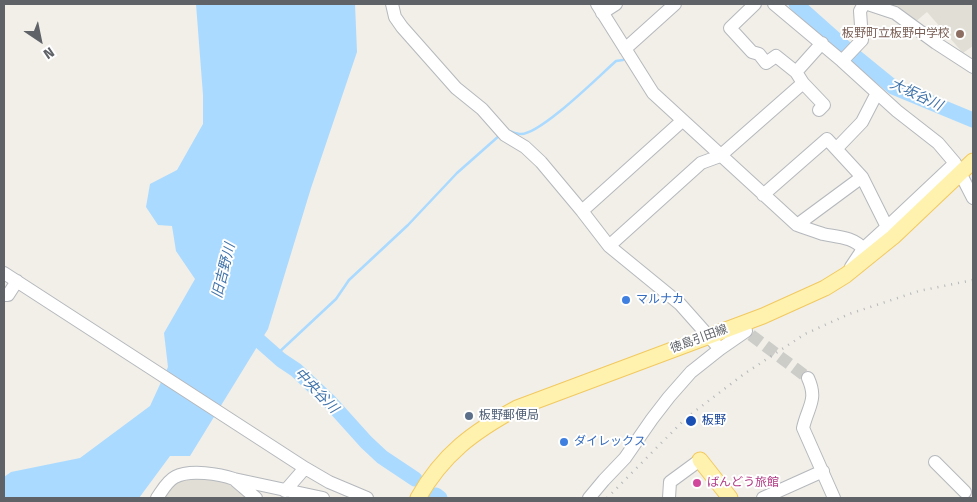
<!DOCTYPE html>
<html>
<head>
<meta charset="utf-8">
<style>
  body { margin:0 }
  #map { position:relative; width:977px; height:502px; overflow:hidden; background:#f1efe8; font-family:"Fira Sans",sans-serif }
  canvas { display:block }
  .frame { position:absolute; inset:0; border:5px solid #5f6368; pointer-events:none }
  .north { position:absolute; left:15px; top:15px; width:50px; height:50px; -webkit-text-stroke:4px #fff; paint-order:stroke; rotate:146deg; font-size:14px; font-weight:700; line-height:20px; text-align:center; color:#5f6368 }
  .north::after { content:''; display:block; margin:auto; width:18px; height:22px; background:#5f6368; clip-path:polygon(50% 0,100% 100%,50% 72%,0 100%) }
</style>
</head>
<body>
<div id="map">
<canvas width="977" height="502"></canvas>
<div class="frame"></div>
<div class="north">N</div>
</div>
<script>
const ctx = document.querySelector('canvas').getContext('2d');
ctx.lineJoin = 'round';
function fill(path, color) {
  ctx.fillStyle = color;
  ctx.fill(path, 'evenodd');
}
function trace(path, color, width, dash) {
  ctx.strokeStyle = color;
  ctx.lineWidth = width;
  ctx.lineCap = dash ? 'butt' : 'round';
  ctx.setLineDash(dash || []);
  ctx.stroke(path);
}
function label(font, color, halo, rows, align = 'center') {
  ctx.font = font + ' "Fira Sans","Noto Sans JP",sans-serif';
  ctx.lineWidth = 4;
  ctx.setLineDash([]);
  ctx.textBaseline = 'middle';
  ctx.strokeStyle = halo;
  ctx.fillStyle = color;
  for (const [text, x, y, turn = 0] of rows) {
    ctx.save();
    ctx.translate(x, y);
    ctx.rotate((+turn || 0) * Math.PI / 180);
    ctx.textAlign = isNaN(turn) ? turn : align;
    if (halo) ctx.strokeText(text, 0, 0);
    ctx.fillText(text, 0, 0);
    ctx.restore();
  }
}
fill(new Path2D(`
  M882 4H973V46L963 53 927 12 914 23Z
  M211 478 226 480 248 498H161L179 480Z`), '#e1ded6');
fill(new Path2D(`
  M196 4H355L357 52 311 188 268 329 190 456H170L139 498H4V477L11 472 80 458 150 406 168 367 164 333 195 279 176 251 172 226 158 225 146 207 150 184 177 170 203 124V95Z`), '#aadaff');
trace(new Path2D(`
  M506 130C511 131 516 134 521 134 541 134 599 76 616 61L623 60
  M276 355 336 299 349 280 408 225 457 173 500 135`), '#aadaff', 2.5);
trace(new Path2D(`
  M796 4 850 52 893 87 973 120
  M246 329 281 360 296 370 330 402 366 442 382 457 415 479
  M436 495 440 498`), '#aadaff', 15);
trace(new Path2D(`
  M751 335 808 378`), '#ccccc8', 12, [12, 6]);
const minor = new Path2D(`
  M392 4 395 17 402 27 456 88 482 109 505 135 525 147 541 162 582 211 609 246 680 304 720 349 746 331
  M597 4 653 93 797 225C805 228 814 231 823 234 837 237 854 237 863 249L851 267
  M755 4 730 28 752 52 759 54 766 63 776 56 796 72
  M774 4 842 61
  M864 4 860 11 862 40 842 61 897 111 938 143 955 163 973 198
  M868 4 895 13 936 43 973 67
  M602 13 616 4
  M625 49 675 4
  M803 83 824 105 819 110
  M836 149 862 122 877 93
  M763 195 827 139 862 177 887 227 863 249
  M582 211 682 121
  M797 225 862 177
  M887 227 955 163
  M609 246 701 163 720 156 803 83 796 72 822 43
  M4 273 305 468 329 482 367 498
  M4 295H8L17 281
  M808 378C818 400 808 406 803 428L834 498
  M935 462 965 492
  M236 481 256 498
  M285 491 305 468
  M157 498C162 491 167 481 175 477 190 469 220 474 234 479L323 498
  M589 498 604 480 625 458 652 419 669 397 691 372 720 349
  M669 498 670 482 700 460
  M763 498 823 471`);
const major = new Path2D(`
  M700 460 730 498
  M418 498C443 454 473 432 517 408L763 316 825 288 846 275 893 237 973 161`);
trace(minor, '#b5b8bc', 14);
trace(major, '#f2c960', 17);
trace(minor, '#fff', 12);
trace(major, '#fff2af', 15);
trace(new Path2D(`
  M607 498 686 418 744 374 805 334 849 314 919 291 973 280`), '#b6b7b8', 2.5, [1, 6]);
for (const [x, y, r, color] of [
  [960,34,5,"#8d6e63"],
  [626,300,5,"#3f7fe0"],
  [469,416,5,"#5c6f8a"],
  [691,421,6,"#1a4fb4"],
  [564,442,5,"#3f7fe0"],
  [697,483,5,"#d1479c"]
]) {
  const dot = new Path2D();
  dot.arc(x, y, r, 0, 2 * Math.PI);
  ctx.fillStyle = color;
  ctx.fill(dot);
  trace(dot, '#fff', 2);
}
label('12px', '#785e54', '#fff', [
  ["板野町立板野中学校",950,34]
], 'right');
label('12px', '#366cbe', '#fff', [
  ["マルナカ",636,300],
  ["ダイレックス",574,442]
], 'left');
label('12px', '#5f6368', '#fff', [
  ["徳島引田線",699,339,-20]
]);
label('12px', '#4e5e75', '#fff', [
  ["板野郵便局",479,416]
], 'left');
label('12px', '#164399', '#fff', [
  ["板野",702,421]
], 'left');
label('12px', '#b23c85', '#fff', [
  ["ばんどう旅館",707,483]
], 'left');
label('italic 14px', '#4174aa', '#fff', [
  ["大坂谷川",916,95,25],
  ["旧吉野川",224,271,-76],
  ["中央谷川",316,391,46]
]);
</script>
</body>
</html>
